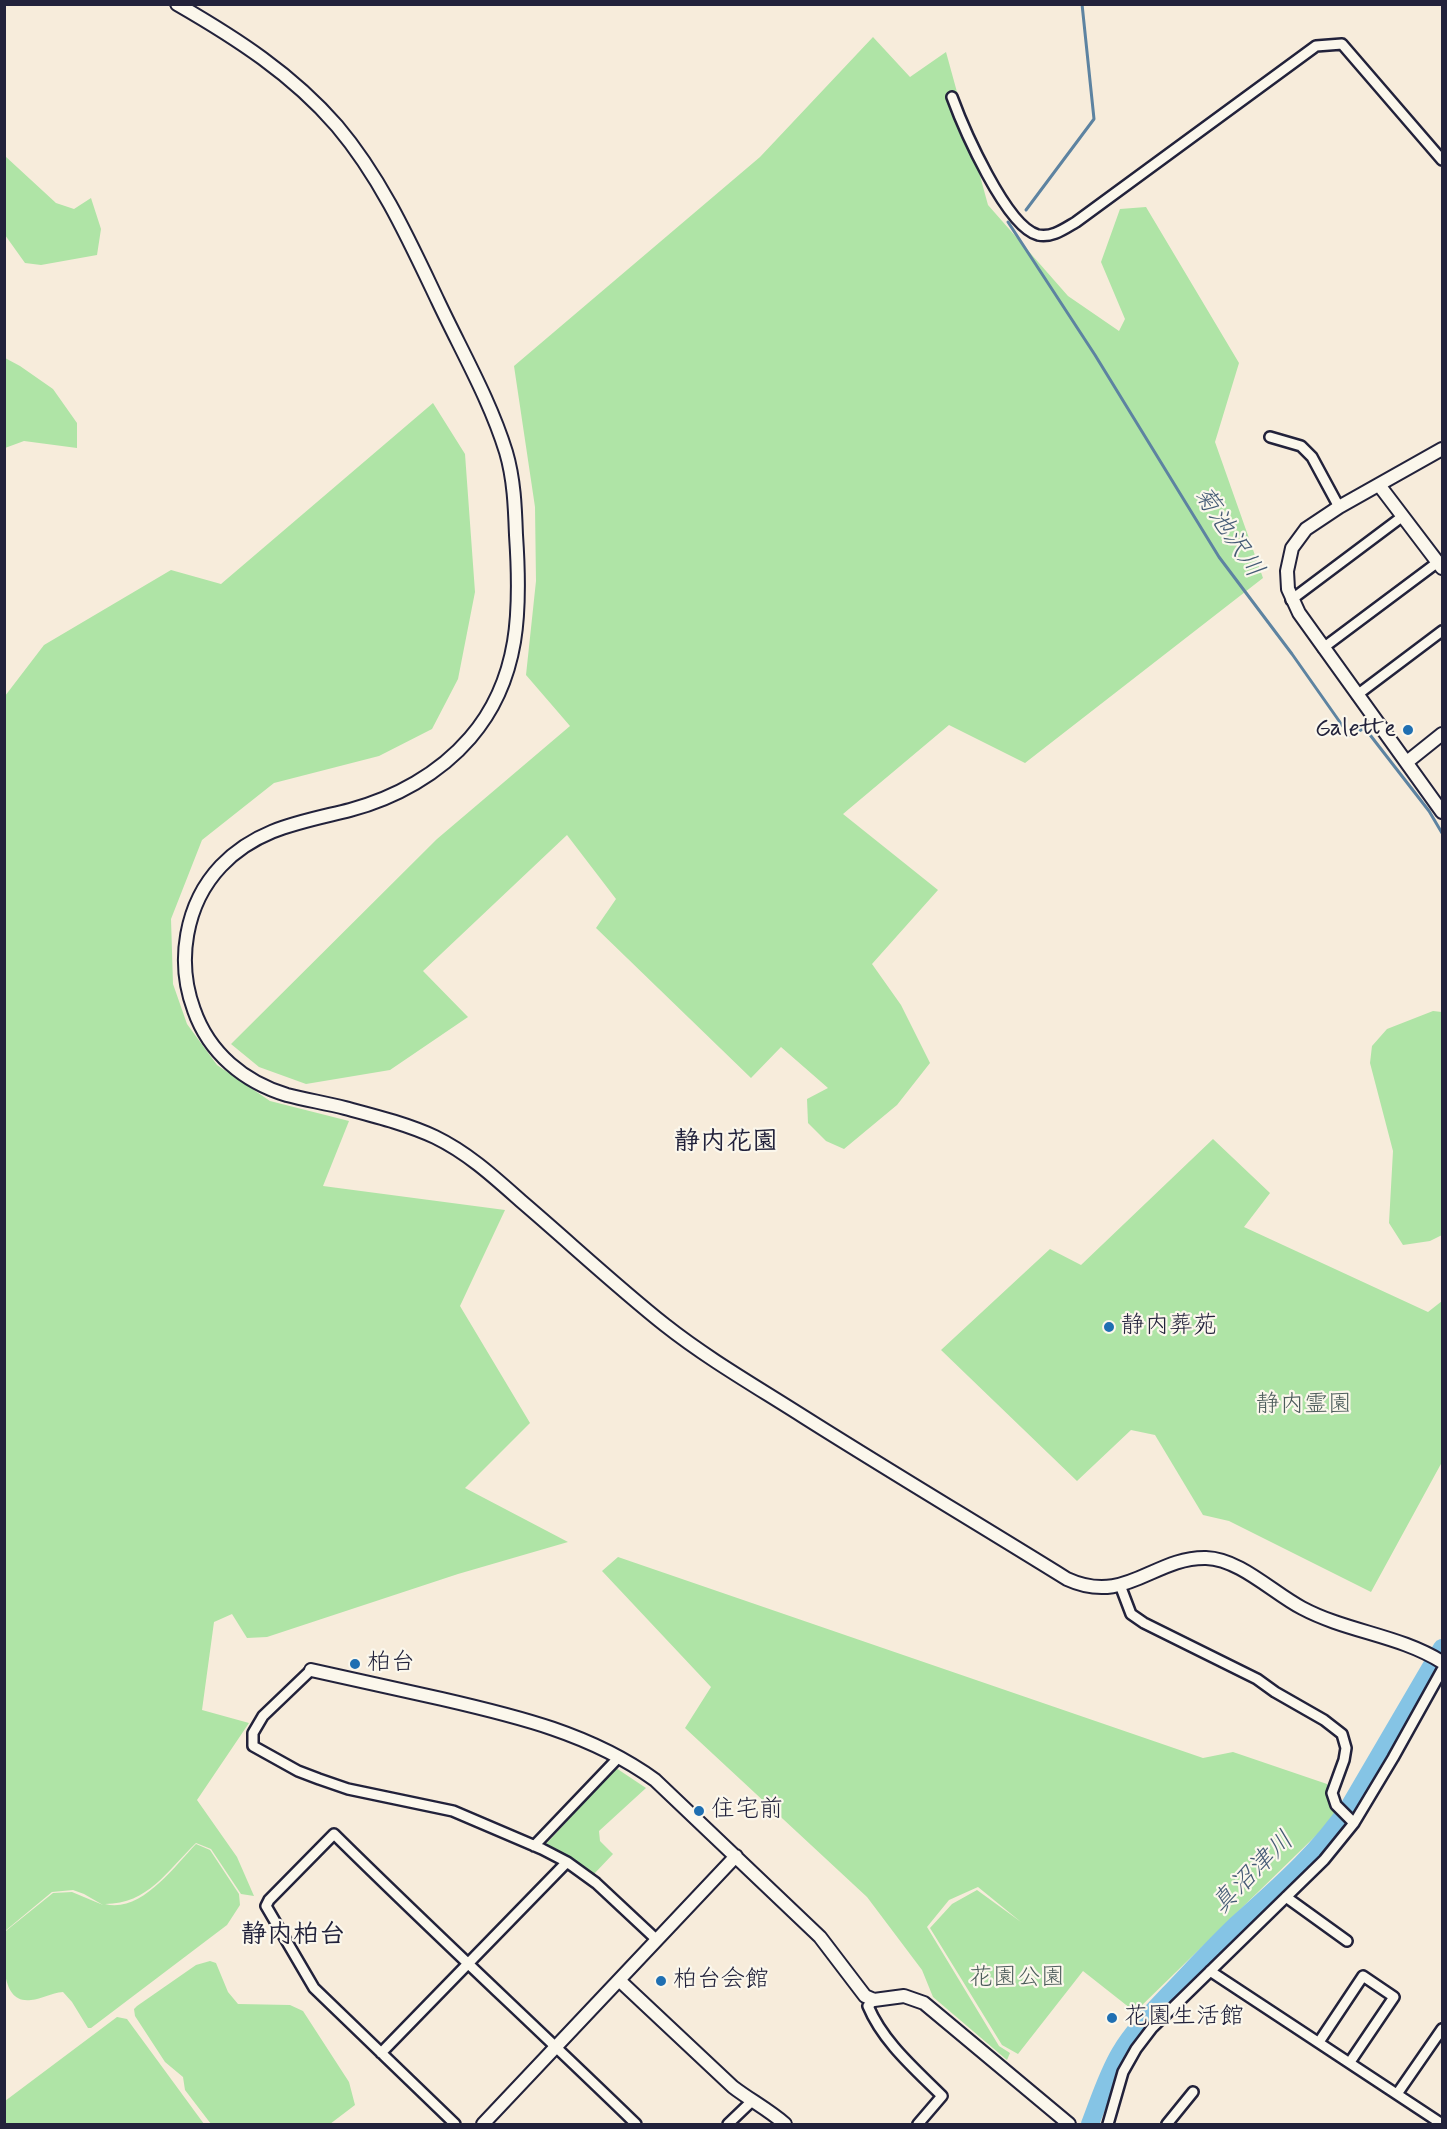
<!DOCTYPE html>
<html>
<head>
<meta charset="utf-8">
<style>
  body { margin:0 }
  #map { position:relative; width:1447px; height:2129px; overflow:hidden; background:#f7ecdb; font-family:Mynerve,sans-serif }
  canvas { display:block }
  .frame { position:absolute; inset:0; border:6px solid #22223b; pointer-events:none }
</style>
</head>
<body>
<div id="map">
<canvas width="1447" height="2129"></canvas>
<div class="frame"></div>
</div>
<script>
const ctx = document.querySelector('canvas').getContext('2d');
ctx.lineJoin = 'round';
function fill(path, color) {
  ctx.fillStyle = color;
  ctx.fill(path, 'evenodd');
}
function trace(path, color, width, dash) {
  ctx.strokeStyle = color;
  ctx.lineWidth = width;
  ctx.lineCap = dash ? 'butt' : 'round';
  ctx.setLineDash(dash || []);
  ctx.stroke(path);
}
function label(font, color, halo, rows, align = 'center') {
  ctx.font = font + ' Mynerve,"Klee One",sans-serif';
  ctx.lineWidth = 4.5;
  ctx.setLineDash([]);
  ctx.textBaseline = 'middle';
  ctx.strokeStyle = halo;
  ctx.fillStyle = color;
  for (const [text, x, y, turn = 0] of rows) {
    ctx.save();
    ctx.translate(x, y);
    ctx.rotate((+turn || 0) * Math.PI / 180);
    ctx.textAlign = isNaN(turn) ? turn : align;
    if (halo) ctx.strokeText(text, 0, 0);
    ctx.fillText(text, 0, 0);
    ctx.restore();
  }
}
fill(new Path2D(`
  M873 37 910 77 946 52 988 205 1068 296 1119 331 1125 319 1101 262 1120 209 1146 207 1239 363 1215 442 1263 578 1025 763 949 725 843 814 938 890 872 964 901 1005 930 1063 897 1105 844 1149 826 1141 808 1123 807 1099 828 1088 781 1047 751 1078 596 928 616 899 567 835 423 971 468 1017 390 1070 306 1084 259 1067 231 1044 437 839 570 726 526 675 536 581 535 507 514 366 760 157Z
  M5 156 56 203 74 209 91 198 101 229 97 255 41 265 25 263 5 235Z
  M5 358 20 366 53 389 77 423V448L24 441 5 448Z
  M433 403 465 454 475 592 458 679 432 729 379 756 274 783 202 840 171 919 173 984 187 1024 217 1065 270 1101 349 1121 323 1186 505 1210 460 1306 530 1423 465 1488 568 1542 458 1574 267 1637 247 1638 232 1614 214 1622 202 1710 249 1723 197 1800 237 1857 254 1896 241 1894 211 1849 196 1843C167 1871 148 1904 105 1904 141 1913 173 1868 196 1844L210 1850 239 1894 240 1905 227 1925 91 2028H88L72 2002 63 1992C51 1993 42 1999 31 2000 0 2004 4 1958 4 1933L7 1930 53 1893 72 1892 103 1905 84 1894 73 1890 52 1892 5 1931V696L44 645 171 570 221 584Z
  M1433 1011 1442 1012V1235L1430 1241 1403 1245 1389 1223 1393 1151 1370 1063 1372 1046 1387 1029Z
  M1213 1139 1270 1193 1244 1227 1428 1312 1442 1301V1462L1371 1592 1229 1521 1203 1515 1155 1435 1131 1430 1077 1481 941 1350 1050 1249 1081 1265Z
  M618 1557 1203 1758 1233 1752 1327 1784 1337 1815 1135 2012 1083 1971 1018 2054 1002 2045 930 1928 952 1904 977 1890 1021 1922 978 1887 949 1900 927 1927 999 2046 1010 2053 1007 2060 933 1997 922 1970 867 1897 685 1728 711 1687 602 1571Z
  M616 1768 646 1788 599 1831 600 1841 613 1854 594 1874 546 1844Z
  M210 1961 216 1963 228 1992 238 2004 290 2005 303 2011 349 2082 355 2105 330 2124H211L185 2090 183 2077 165 2062 135 2016 134 2009 137 2006 196 1965Z
  M117 2017 127 2019 204 2124H5V2101Z`), '#afe4a6');
trace(new Path2D(`
  M1026 210 1094 119 1082 4
  M1008 222 1095 355 1219 557 1292 654 1349 735 1363 729 1367 731 1429 811 1442 833`), '#5d83a1', 3);
trace(new Path2D(`
  M1090 2124C1099 2101 1107 2075 1120 2053 1133 2031 1152 2012 1169 1994 1191 1971 1213 1947 1236 1925 1277 1888 1318 1853 1349 1807L1442 1648`), '#85c4e5', 18);
const minor = new Path2D(`
  M952 97C963 127 1006 227 1038 235 1052 238 1064 229 1076 222L1316 46 1342 44 1442 160
  M1270 437 1301 446 1312 457 1339 507
  M1291 600 1403 516
  M1323 648 1438 562
  M1357 695 1442 631
  M1120 1585 1131 1614 1144 1623 1257 1679 1275 1692 1324 1720 1342 1734 1346 1748 1344 1760 1332 1793 1336 1805 1354 1823
  M311 1670 263 1716 253 1733V1746L298 1771 319 1779 348 1789 453 1811 542 1849 567 1862 596 1883 657 1940
  M534 1846 619 1757
  M1286 1897 1347 1941
  M1210 1971 1442 2124
  M874 2000 868 2006C883 2042 915 2069 942 2096L918 2124
  M1319 2042 1363 1976 1394 1997 1350 2062
  M381 2053 567 1862
  M1397 2094 1442 2029
  M455 2124 314 1988 266 1906 269 1900 334 1834C433 1932 536 2027 636 2124
  M728 2124 752 2101
  M1108 2124 1123 2072 1136 2049 1152 2028 1324 1860 1354 1823 1393 1758 1442 1670
  M1167 2124 1193 2092`);
const tertiary = new Path2D(`
  M177 4C236 38 292 74 337 126 381 178 409 240 438 301 461 350 490 400 506 452 514 479 515 507 516 535 521 608 521 679 470 738 439 774 395 798 350 810 302 822 257 828 221 866 185 904 176 962 194 1010 209 1053 244 1082 287 1095 306 1100 326 1103 345 1108 375 1116 407 1124 435 1137 468 1153 494 1177 521 1201 569 1242 616 1286 665 1325 708 1359 757 1387 804 1417 891 1472 980 1525 1067 1579 1126 1606 1153 1557 1206 1558 1240 1559 1273 1593 1302 1608 1347 1632 1399 1635 1442 1662
  M1442 449 1339 507 1306 529 1292 548 1287 571 1288 589 1299 613 1442 812
  M1379 485 1442 568
  M1407 762 1442 734
  M311 1670C355 1680 398 1689 442 1699 516 1716 592 1734 655 1780L820 1937 865 1996 874 2000 904 1996 924 2003 1069 2124
  M619 1980 733 2087C750 2100 769 2110 785 2124
  M483 2124 736 1856`);
trace(minor, '#22223b', 14);
trace(tertiary, '#22223b', 16);
trace(minor, '#fbf7ec', 9);
trace(tertiary, '#fbf7ec', 12);
for (const [x, y, r, color] of [
  [1408,730,6,"#1f6fb2"],
  [1109,1327,6,"#1f6fb2"],
  [355,1664,6,"#1f6fb2"],
  [699,1811,6,"#1f6fb2"],
  [661,1981,6,"#1f6fb2"],
  [1112,2018,6,"#1f6fb2"]
]) {
  const dot = new Path2D();
  dot.arc(x, y, r, 0, 2 * Math.PI);
  ctx.fillStyle = color;
  ctx.fill(dot);
  trace(dot, '#fbf7ec', 2);
}
label('24px', '#22223b', '#fbf7ec', [
  ["Galette",1396,730,"right"],
  ["静内葬苑",1121,1327],
  ["柏台",367,1664],
  ["住宅前",711,1811],
  ["柏台会館",673,1981],
  ["花園生活館",1124,2018]
], 'left');
label('24px', '#4c5c5b', '#fbf7ec', [
  ["静内霊園",1304,1406],
  ["花園公園",1017,1979]
]);
label('italic 26px', '#455b76', '#fbf7ec', [
  ["菊池沢川",1227,533,56],
  ["真沼津川",1254,1874,-45]
]);
label('bold 26px', '#22223b', '#fbf7ec', [
  ["静内花園",726,1144],
  ["静内柏台",293,1937]
]);
</script>
</body>
</html>
